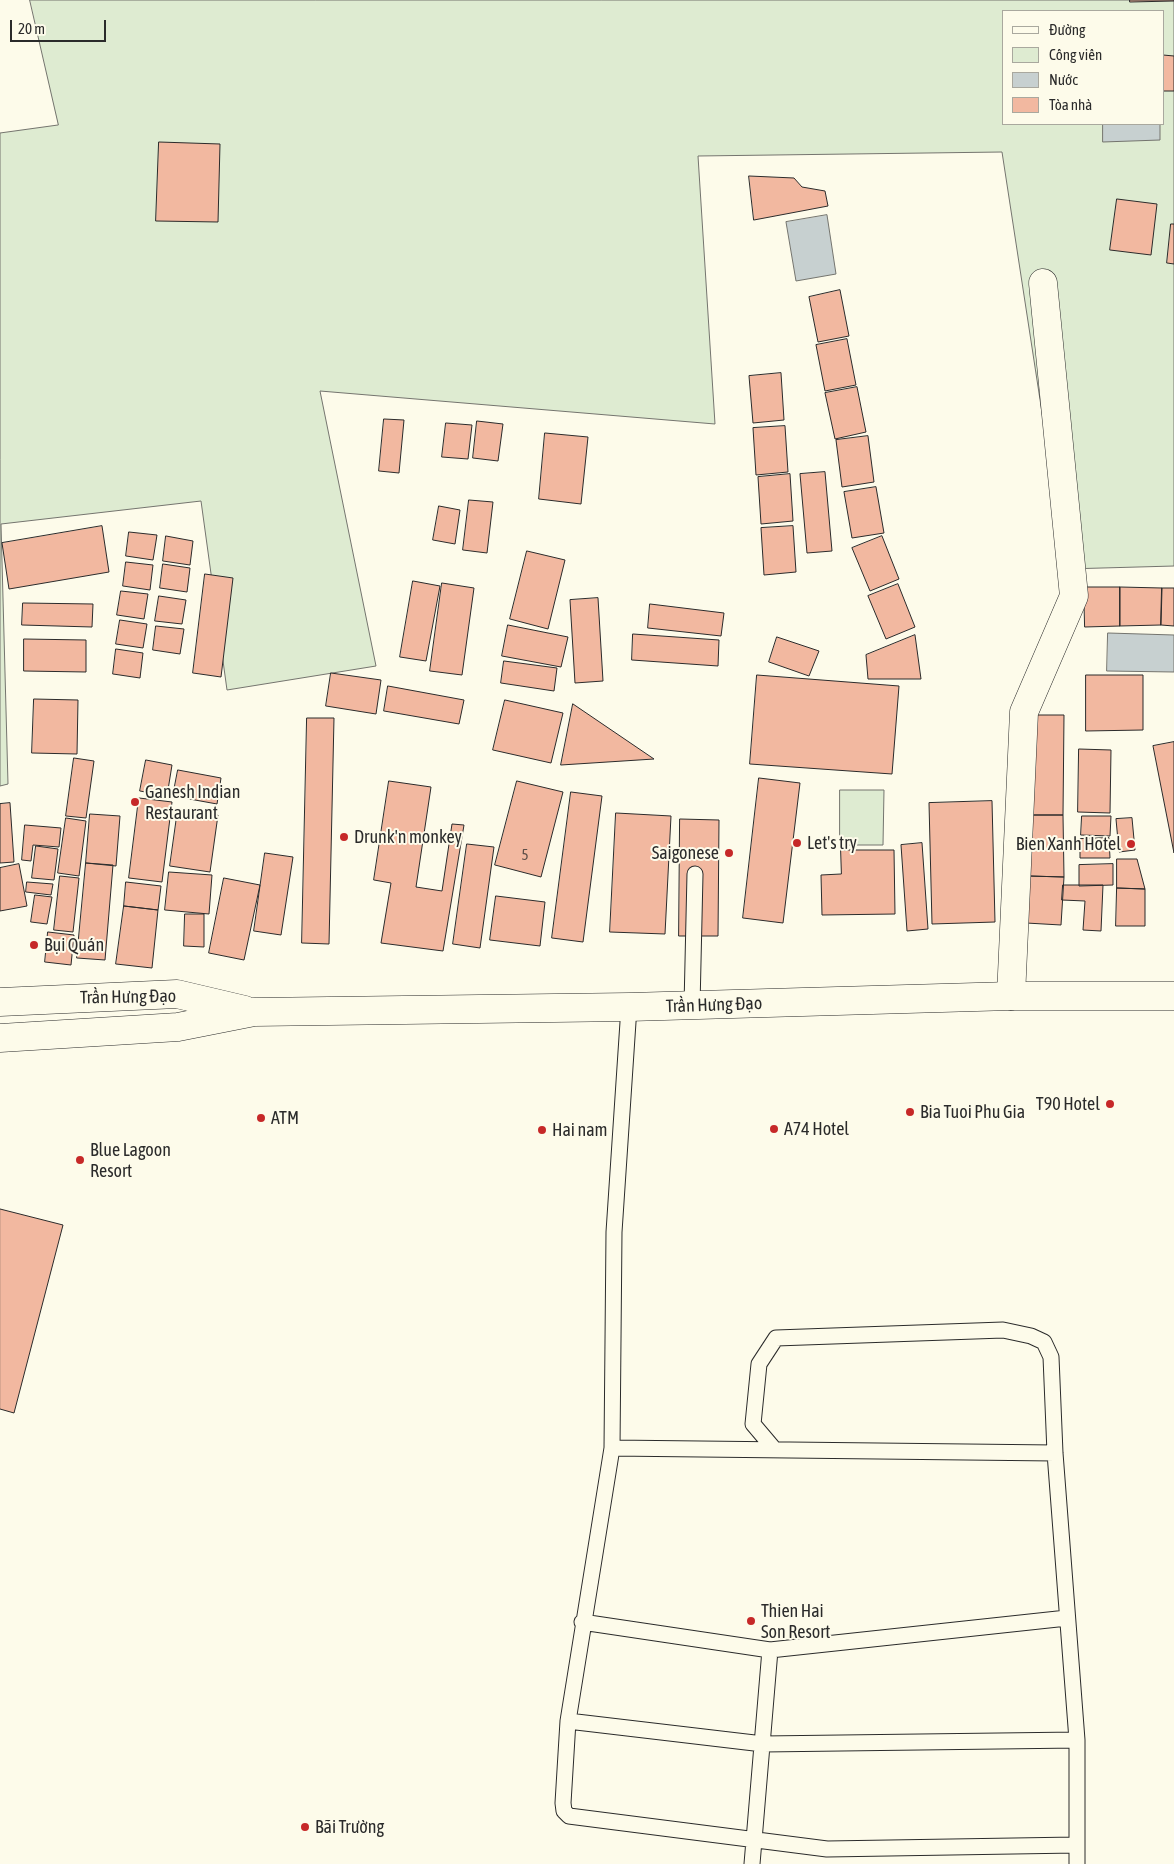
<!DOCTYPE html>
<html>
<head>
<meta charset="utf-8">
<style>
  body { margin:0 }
  #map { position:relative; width:1174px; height:1864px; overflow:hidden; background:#fdfbea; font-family:"Asap Condensed",sans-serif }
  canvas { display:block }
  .legend { position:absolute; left:1002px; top:10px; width:162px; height:115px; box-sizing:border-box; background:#fdfbea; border:1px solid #a9a89e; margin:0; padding:6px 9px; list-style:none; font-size:15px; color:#2b2b2b }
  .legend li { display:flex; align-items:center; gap:10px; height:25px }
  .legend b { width:25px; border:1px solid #a9a89e }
  .scale { position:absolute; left:10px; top:20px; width:96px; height:22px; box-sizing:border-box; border:2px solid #2b2b2b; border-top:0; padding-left:6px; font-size:15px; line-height:18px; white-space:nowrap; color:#2b2b2b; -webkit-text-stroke:4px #fdfbea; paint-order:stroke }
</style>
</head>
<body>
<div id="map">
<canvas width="1174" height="1864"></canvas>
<ul class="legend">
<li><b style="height:6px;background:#fdfbea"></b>Đường</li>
<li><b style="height:14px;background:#deebd1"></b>Công viên</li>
<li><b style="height:14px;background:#c7d0d0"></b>Nước</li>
<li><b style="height:14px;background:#f2b8a0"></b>Tòa nhà</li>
</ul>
<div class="scale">20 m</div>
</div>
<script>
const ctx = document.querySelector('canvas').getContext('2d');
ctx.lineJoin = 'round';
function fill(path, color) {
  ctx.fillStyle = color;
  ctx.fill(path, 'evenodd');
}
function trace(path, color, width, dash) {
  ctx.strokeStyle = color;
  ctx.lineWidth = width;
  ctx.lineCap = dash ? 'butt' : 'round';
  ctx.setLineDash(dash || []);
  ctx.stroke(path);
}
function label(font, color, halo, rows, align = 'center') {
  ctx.font = font + ' "Asap Condensed",sans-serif';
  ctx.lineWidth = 4;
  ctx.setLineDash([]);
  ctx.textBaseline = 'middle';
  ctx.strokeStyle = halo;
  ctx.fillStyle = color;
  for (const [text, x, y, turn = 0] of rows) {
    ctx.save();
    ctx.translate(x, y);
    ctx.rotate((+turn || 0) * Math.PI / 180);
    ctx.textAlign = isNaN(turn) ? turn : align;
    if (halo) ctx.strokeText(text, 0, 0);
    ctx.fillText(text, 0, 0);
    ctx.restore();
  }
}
const green = new Path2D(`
  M30 0H1174V566L1066 569 1002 152 698 156 715 424 320 391 376 666 227 690 201 501 1 524 8 784 0 786V133L58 125ZM1003 11H1163V124H1003Z
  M840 790H884L883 845H840Z`);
fill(green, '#deebd1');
trace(green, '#74746e', 1);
const water = new Path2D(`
  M1103 124H1160V140L1103 142Z
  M827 215 836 274 796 281 786 222Z
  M1108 633 1174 635V672L1107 671Z`);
fill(water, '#c7d0d0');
trace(water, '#74746e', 1);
const building = new Path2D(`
  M1130 0H1174V1L1130 2Z
  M1163 55 1174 56V91H1163Z
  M159 142 220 144 218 222 156 221Z
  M749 176 794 178 802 187 825 191 828 206 754 220Z
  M1117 199 1157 204 1151 255 1110 250Z
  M1171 224H1174V264L1167 263Z
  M840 290 849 336 818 342 809 297Z
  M847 339 856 385 825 391 816 345Z
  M781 373 784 420 753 423 749 376Z
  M857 387 866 432 835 439 825 393Z
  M384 419 404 420 399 473 379 471Z
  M477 421 503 424 498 461 473 458Z
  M446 423 472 425 468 459 442 457Z
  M785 426 788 472 756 475 753 428Z
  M545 433 588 437 581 504 539 499Z
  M868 436 874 482 842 487 836 440Z
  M825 472 832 551 807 553 800 474Z
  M790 474 793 521 761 524 758 477Z
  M876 487 884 533 852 538 844 492Z
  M469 500 493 502 487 553 463 550Z
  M439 506 460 510 455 544 433 540Z
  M102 526 109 572 9 589 2 543Z
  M793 526 796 572 764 575 761 528Z
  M129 532 157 535 153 560 126 556Z
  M166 536 193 541 190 565 163 561Z
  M882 536 899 579 870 591 852 548Z
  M527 551 565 560 548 629 510 619Z
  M126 562 153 565 150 590 123 586Z
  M163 564 190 568 187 592 160 588Z
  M205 574 233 578 221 677 193 673Z
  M413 581 440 586 426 661 400 657Z
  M442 583 474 588 462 675 430 671Z
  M898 584 915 627 886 639 868 596Z
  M1084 587H1120V626L1085 627Z
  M1120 587 1162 588 1161 625 1120 626Z
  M1162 588H1174V626L1161 625Z
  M121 591 148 594 144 619 117 615Z
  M159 596 186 600 182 624 155 621Z
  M598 598 603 681 575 683 570 600Z
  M23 603 93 604 92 627 22 625Z
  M650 604 724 613 721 636 648 628Z
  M120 620 147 624 143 648 116 644Z
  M508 625 568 637 561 667 502 656Z
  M156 626 184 629 180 654 153 650Z
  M633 634 719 640 718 666 632 660Z
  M915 635 921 679H868L866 655Z
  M777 637 819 651 809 676 769 662Z
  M24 639 86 640V672L24 671Z
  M116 649 143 653 140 678 113 674Z
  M504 661 557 668 554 691 501 683Z
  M331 673 381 680 376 714 326 706Z
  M757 675 899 686 892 774 750 764Z
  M1086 675H1143V730L1086 731Z
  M388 686 464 700 459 724 384 711Z
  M34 699 78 700 77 754 32 753Z
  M505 700 563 713 551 763 493 750Z
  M573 704 654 759 561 765Z
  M1033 715H1064L1063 815H1032Z
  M307 718H334L329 944 302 943Z
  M1174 742V853L1153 746Z
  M1079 749 1111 750 1110 813 1078 812Z
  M74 758 94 761 86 818 66 816Z
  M146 760 172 765 167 796 140 791Z
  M178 770 221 778 217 804 173 796Z
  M759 778 800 783 783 923 743 918Z
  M389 781 431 787 416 887 442 891 452 824 464 825 443 951 381 943 391 883 374 880Z
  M517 781 563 792 541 877 495 865Z
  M571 792 602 796 583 942 552 938Z
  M139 798 172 802 162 882 129 878Z
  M992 801 995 922 932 924 929 803Z
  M10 803 14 862 0 863V804Z
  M178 809 218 815 210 872 170 866Z
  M616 813 671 816 665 934 610 932Z
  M90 814 120 816 116 866 86 863Z
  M1032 815H1063L1064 877 1029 876Z
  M1082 816H1111L1110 836 1081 835Z
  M66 818 86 821 79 876 58 873Z
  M1132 818 1135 850 1119 852 1116 819Z
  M680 819 719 820 718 936H679Z
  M25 825 61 828 59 847 33 845 31 861 22 860Z
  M1109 838 1110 858H1080V839Z
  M922 843 928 929 907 931 901 845Z
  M467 844 494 847 480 948 453 944Z
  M36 846 58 849 54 880 32 878Z
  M841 850H894L895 914 822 915 821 875 841 874Z
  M265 853 293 857 281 935 254 931Z
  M1117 859H1137L1145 889 1117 888Z
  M86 863 113 865 105 960 77 958Z
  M19 864 27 906 0 911V868Z
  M1113 864V885L1079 886V865Z
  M169 872 212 875 209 914 165 910Z
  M60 876 79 878 73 932 54 930Z
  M1029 876 1064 877 1061 925 1026 923Z
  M224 878 260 885 244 960 209 953Z
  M27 882 53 884 51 895 26 892Z
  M126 882 161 886 158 910 124 906Z
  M1063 885H1103L1101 931 1083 930 1085 901 1062 900Z
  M1117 888 1145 889V926H1116Z
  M35 895 52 897 47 924 31 922Z
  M496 896 545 902 540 946 490 940Z
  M124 906 158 910 152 968 116 964Z
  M185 914H204V947L184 946Z
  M48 932 74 935 71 965 45 962Z
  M0 1209 63 1225 14 1413 0 1409Z`);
fill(building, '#f2b8a0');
trace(building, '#2b2b2b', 1);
const service = new Path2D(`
  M692 1006 695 874
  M629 1007 614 1232 612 1448 568 1721 563 1803 564 1811 569 1816 827 1849 1076 1845
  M612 1448 1055 1453
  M775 1450 753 1424 759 1364 776 1338 1003 1330 1031 1336 1044 1342 1051 1357 1055 1453 1077 1740V1864
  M582 1622 770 1650 1067 1618
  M568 1721 763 1744 1077 1740
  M752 1864 770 1650`);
const minor = new Path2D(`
  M1011 996 1024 712 1074 596 1043 283`);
const secondary = new Path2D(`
  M0 1002 177 994 245 1010
  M0 1038 178 1027 254 1012 629 1007 1011 996H1174`);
trace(service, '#2b2b2b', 17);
trace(minor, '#2b2b2b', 29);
trace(secondary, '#2b2b2b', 29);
trace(service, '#fdfbea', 15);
trace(minor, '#fdfbea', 28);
trace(secondary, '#fdfbea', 28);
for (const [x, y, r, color] of [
  [135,802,5,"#c62828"],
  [344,837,5,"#c62828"],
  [797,843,5,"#c62828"],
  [1131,844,5,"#c62828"],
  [729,853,5,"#c62828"],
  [34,945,5,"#c62828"],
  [1110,1104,5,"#c62828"],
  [910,1112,5,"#c62828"],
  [261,1118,5,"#c62828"],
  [774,1129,5,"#c62828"],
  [542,1130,5,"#c62828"],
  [80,1160,5,"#c62828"],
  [751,1621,5,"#c62828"],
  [305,1827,5,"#c62828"]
]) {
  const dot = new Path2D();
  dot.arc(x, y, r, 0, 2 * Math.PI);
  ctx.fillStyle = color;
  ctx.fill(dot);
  trace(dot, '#fdfbea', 2);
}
label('15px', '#5d4e48', null, [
  ["5",525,855]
]);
label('18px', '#2b2b2b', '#fdfbea', [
  ["Ganesh Indian",145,792],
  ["Restaurant",145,813],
  ["Drunk'n monkey",354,837],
  ["Let's try",807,843],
  ["Bien Xanh Hotel",1121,844,"right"],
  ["Saigonese",719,853,"right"],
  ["Bụi Quán",44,945],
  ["T90 Hotel",1100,1104,"right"],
  ["Bia Tuoi Phu Gia",920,1112],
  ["ATM",271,1118],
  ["A74 Hotel",784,1129],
  ["Hai nam",552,1130],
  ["Blue Lagoon",90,1150],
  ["Resort",90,1171],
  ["Thien Hai",761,1611],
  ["Son Resort",761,1632],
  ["Bãi Trường",315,1827]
], 'left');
label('18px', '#2b2b2b', '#fdfbea', [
  ["Trần Hưng Đạo",128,997,-1],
  ["Trần Hưng Đạo",714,1005,-2]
]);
</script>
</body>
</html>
